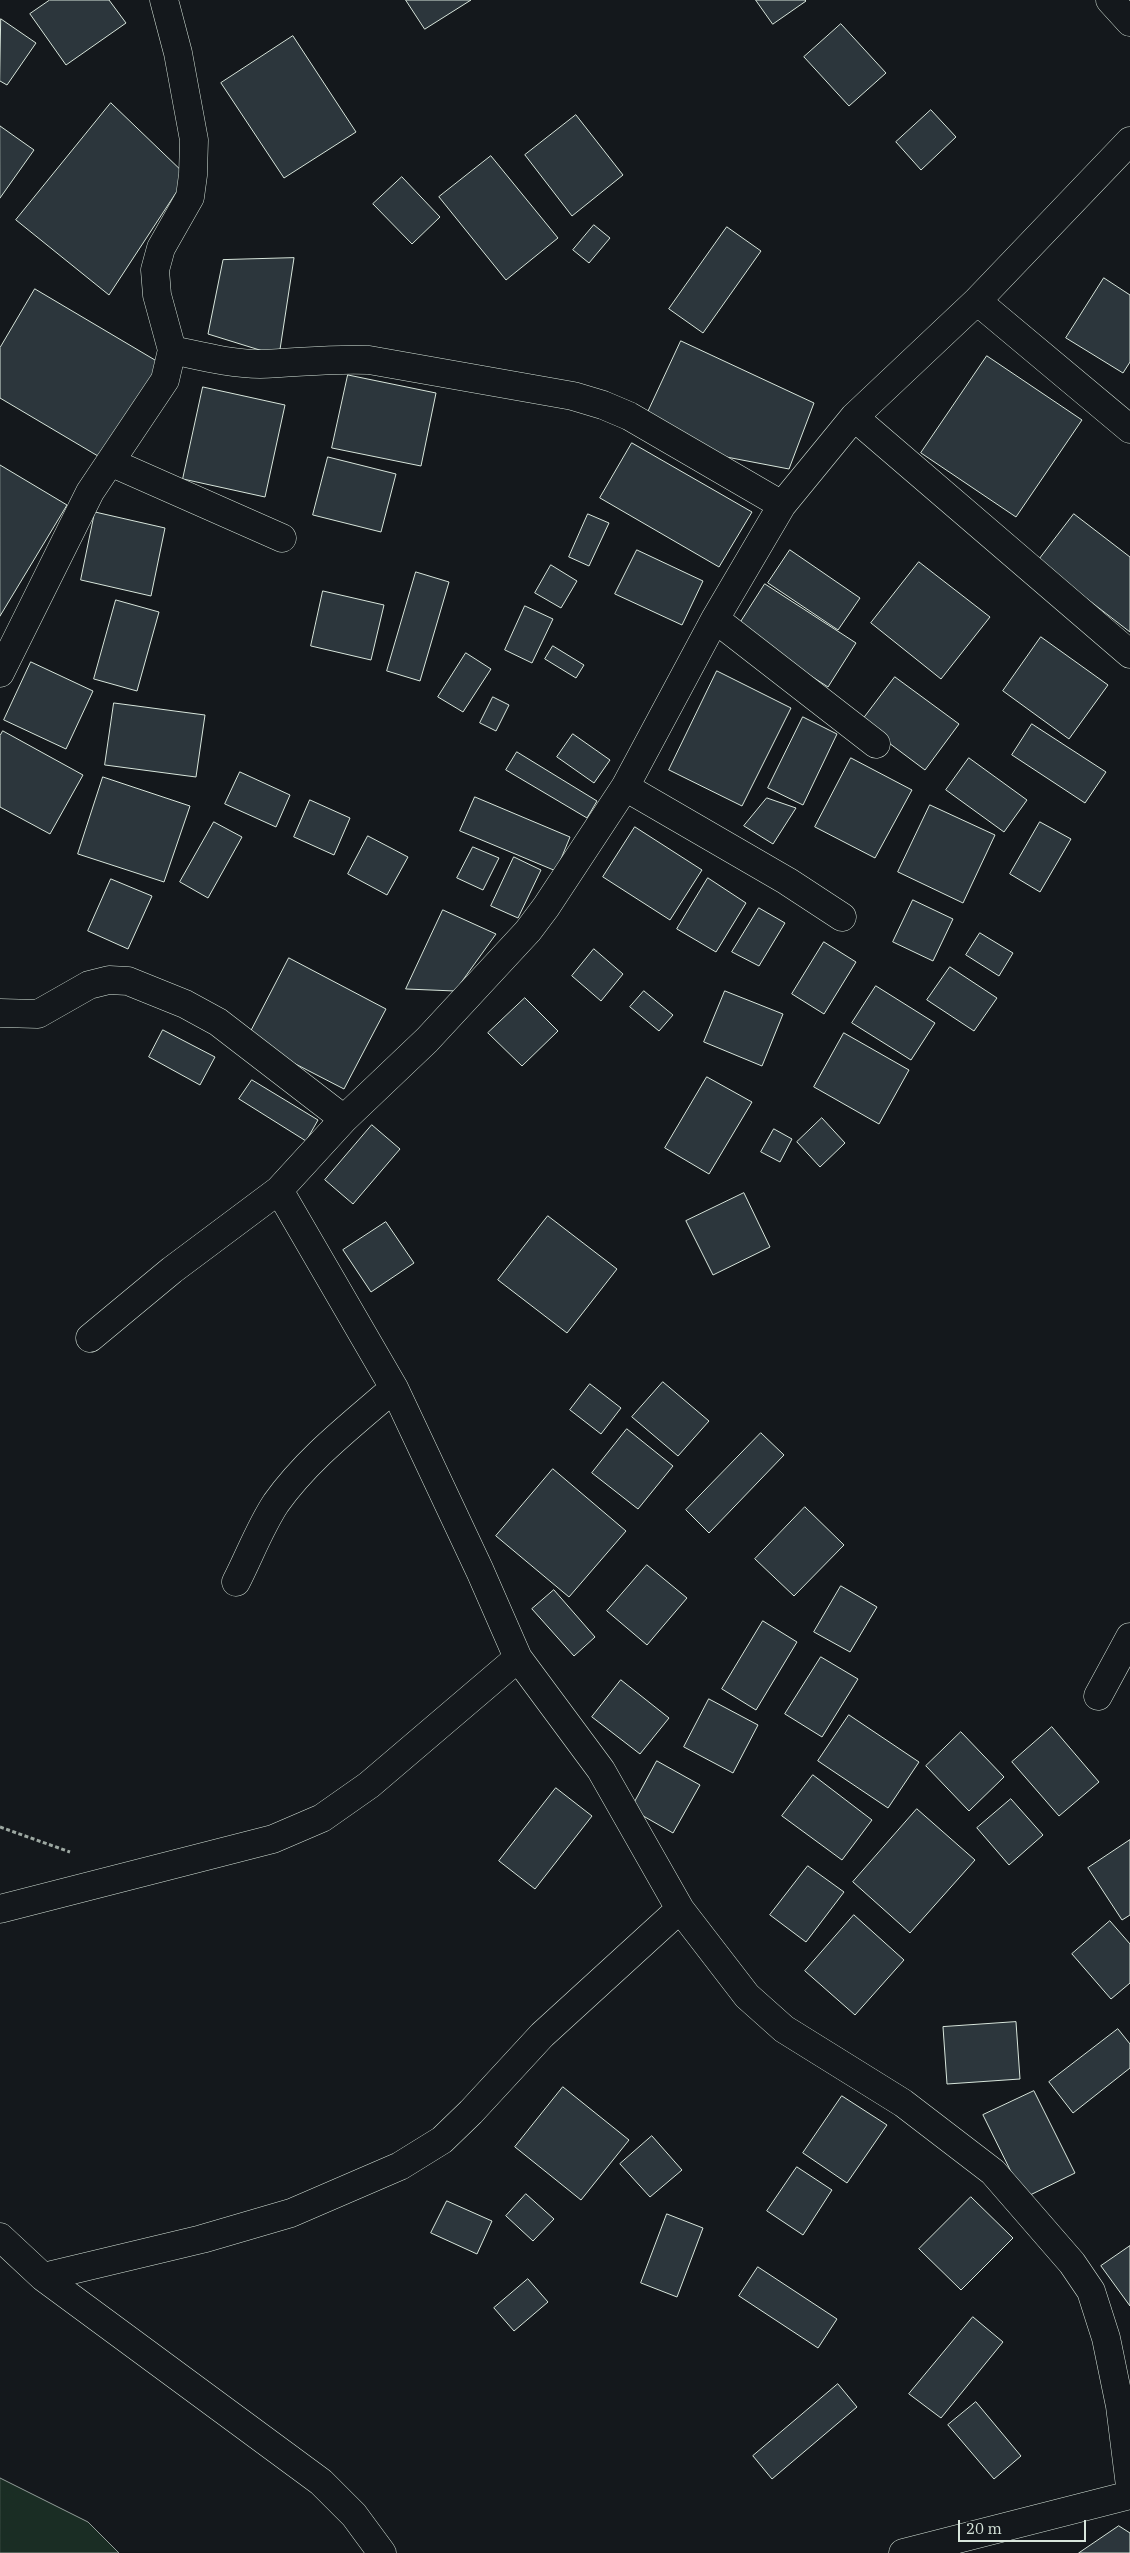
<!DOCTYPE html>
<html>
<head>
<meta charset="utf-8">
<style>
  body { margin:0 }
  #map { position:relative; width:1130px; height:2553px; overflow:hidden; background:#14181c; font-family:"IBM Plex Serif",serif }
  canvas { display:block }
  .scale { position:absolute; left:958px; top:2520px; width:128px; height:22px; box-sizing:border-box; border:2px solid #d8e6dc; border-top:0; padding-left:6px; font-size:15px; line-height:18px; white-space:nowrap; color:#d8e6dc; -webkit-text-stroke:4px #14181c; paint-order:stroke }
</style>
</head>
<body>
<div id="map">
<canvas width="1130" height="2553"></canvas>
<div class="scale">20 m</div>
</div>
<script>
const ctx = document.querySelector('canvas').getContext('2d');
ctx.lineJoin = 'round';
function fill(path, color) {
  ctx.fillStyle = color;
  ctx.fill(path, 'evenodd');
}
function trace(path, color, width, dash) {
  ctx.strokeStyle = color;
  ctx.lineWidth = width;
  ctx.lineCap = dash ? 'butt' : 'round';
  ctx.setLineDash(dash || []);
  ctx.stroke(path);
}
const green = new Path2D(`
  M0 2478 88 2522 119 2553H0Z`);
fill(green, '#1a2d24');
trace(green, '#939e99', 1);
const building = new Path2D(`
  M50 0H109L126 23 66 65 30 14Z
  M406 0H471L425 29Z
  M756 0H805L806 1 773 24Z
  M1 19 36 43 7 85 0 81Z
  M841 24 886 73 849 106 804 57Z
  M293 36 356 132 284 178 221 83Z
  M111 103 187 176 109 295 16 220Z
  M931 110 956 137 921 170 896 142Z
  M576 115 623 175 572 216 525 155Z
  M0 126 34 150 0 198Z
  M491 156 558 238 506 280 439 197Z
  M402 177 440 217 412 244 373 204Z
  M594 225 610 238 589 263 573 250Z
  M727 227 761 251 703 333 669 309Z
  M294 258 279 356 208 334 223 260Z
  M1104 278 1130 295V362L1123 373 1066 338Z
  M35 289 160 363 103 459 0 398V348Z
  M681 341 814 403 789 469 695 451 648 412Z
  M987 356 1082 420 1016 517 921 453Z
  M348 375 436 393 421 466 332 448Z
  M203 387 285 405 265 497 183 479Z
  M632 443 752 512 719 567 600 498Z
  M328 457 396 474 381 532 313 515Z
  M0 465 67 505 0 616Z
  M95 512 165 528 151 596 81 580Z
  M588 514 609 523 589 566 569 557Z
  M1074 514 1130 557V632L1038 561Z
  M637 550 703 581 682 625 615 594Z
  M790 550 860 598 838 630 768 583Z
  M919 562 990 617 941 679 871 623Z
  M551 565 577 581 561 608 535 593Z
  M416 572 449 582 420 681 387 671Z
  M765 584 856 643 828 687 737 628Z
  M323 591 384 605 371 660 311 646Z
  M116 600 159 612 137 691 94 679Z
  M525 606 553 619 532 663 505 650Z
  M1041 637 1108 685 1069 739 1003 691Z
  M553 646 584 665 576 678 545 659Z
  M466 653 491 669 463 712 438 697Z
  M31 662 93 691 66 749 4 720Z
  M717 671 791 708 742 806 669 770Z
  M895 677 959 724 925 770 861 722Z
  M493 697 509 705 496 731 480 723Z
  M114 703 205 715 196 777 105 765Z
  M803 717 837 734 803 805 768 788Z
  M1032 724 1106 772 1085 803 1012 755Z
  M3 731 83 775 50 834 0 807V736Z
  M573 734 610 760 594 783 557 757Z
  M517 752 597 801 587 818 506 770Z
  M851 758 912 790 875 858 815 827Z
  M969 758 1027 800 1004 832 946 790Z
  M240 772 290 795 276 827 225 804Z
  M103 777 190 806 164 882 78 854Z
  M475 797 570 837 556 871 460 831Z
  M767 798 796 808 773 844 744 826Z
  M310 800 350 818 334 855 294 837Z
  M930 805 995 835 963 903 898 872Z
  M214 822 242 837 208 898 180 882Z
  M1040 822 1071 839 1040 892 1010 874Z
  M635 827 702 870 670 920 603 877Z
  M368 836 408 857 387 895 348 874Z
  M473 847 499 858 483 890 457 878Z
  M514 857 541 870 518 918 491 906Z
  M708 878 746 903 716 952 677 929Z
  M111 879 152 896 128 949 88 931Z
  M913 900 953 919 933 961 893 942Z
  M759 908 785 923 759 966 732 952Z
  M443 910 496 934 455 991 406 989Z
  M980 933 1013 953 999 976 966 955Z
  M824 942 856 962 824 1014 792 994Z
  M594 949 623 974 601 1001 572 976Z
  M289 958 386 1009 344 1089 247 1039Z
  M950 967 997 998 974 1031 927 1000Z
  M876 986 935 1023 911 1060 852 1023Z
  M644 991 673 1015 659 1031 630 1007Z
  M725 991 783 1014 762 1066 704 1042Z
  M525 998 558 1031 522 1066 488 1033Z
  M163 1030 215 1057 200 1085 149 1057Z
  M844 1033 909 1070 879 1124 814 1087Z
  M707 1077 752 1102 709 1174 665 1148Z
  M252 1080 318 1120 306 1141 239 1099Z
  M822 1118 845 1143 820 1167 797 1142Z
  M372 1125 400 1149 353 1204 325 1180Z
  M774 1129 792 1139 780 1162 761 1152Z
  M744 1193 770 1247 713 1275 686 1221Z
  M548 1216 617 1269 567 1333 498 1280Z
  M386 1222 414 1263 371 1292 343 1250Z
  M663 1382 709 1421 678 1456 632 1417Z
  M590 1384 621 1408 601 1434 570 1410Z
  M627 1429 673 1466 638 1509 592 1473Z
  M761 1433 784 1455 709 1533 686 1510Z
  M553 1469 626 1531 569 1597 496 1536Z
  M805 1507 844 1545 794 1596 755 1559Z
  M647 1565 687 1598 647 1645 607 1611Z
  M841 1586 877 1607 850 1652 814 1632Z
  M554 1590 595 1637 574 1656 532 1609Z
  M763 1621 797 1642 756 1710 722 1689Z
  M821 1657 858 1679 822 1737 785 1714Z
  M621 1680 669 1718 640 1754 592 1717Z
  M709 1699 758 1725 733 1773 684 1747Z
  M849 1715 919 1762 888 1808 818 1761Z
  M1052 1727 1099 1782 1059 1816 1012 1762Z
  M961 1732 1004 1777 969 1811 926 1766Z
  M657 1761 700 1785 673 1833 631 1809Z
  M813 1775 872 1820 842 1860 782 1816Z
  M556 1788 592 1816 535 1889 499 1861Z
  M1011 1799 1043 1835 1009 1865 977 1828Z
  M917 1809 975 1860 910 1933 853 1882Z
  M1130 1840V1915L1122 1920 1088 1868Z
  M808 1866 844 1892 806 1942 770 1915Z
  M854 1915 904 1960 855 2015 805 1971Z
  M1110 1921 1130 1944V1983L1111 1999 1072 1954Z
  M1016 2022 1020 2079 947 2084 943 2027Z
  M1118 2029 1130 2044V2068L1073 2113 1049 2082Z
  M563 2087 629 2140 581 2200 515 2147Z
  M1034 2091 1075 2173 1024 2198 983 2115Z
  M842 2096 887 2125 847 2183 803 2153Z
  M652 2136 682 2170 650 2197 620 2164Z
  M797 2167 832 2190 803 2235 767 2211Z
  M526 2194 554 2219 533 2241 506 2216Z
  M971 2197 1013 2238 961 2290 919 2249Z
  M447 2201 492 2221 477 2254 431 2233Z
  M667 2214 703 2228 677 2297 641 2283Z
  M1130 2246V2306L1101 2266Z
  M758 2267 837 2319 818 2348 739 2296Z
  M528 2279 548 2302 514 2331 494 2308Z
  M973 2317 1003 2342 941 2418 909 2394Z
  M838 2384 857 2407 772 2479 753 2456Z
  M976 2402 1021 2456 994 2479 948 2425Z
  M1119 2526 1130 2533V2553H1079Z`);
fill(building, '#2c363c');
trace(building, '#d8e6dc', 1);
const minor = new Path2D(`
  M1110 0 1130 22
  M977 301 1130 429
  M172 350C201 356 231 364 260 364 297 363 332 358 369 360L573 396 603 405 629 416 782 505
  M854 417 1130 654
  M110 462 282 538
  M715 619 876 744
  M0 673 90 492 165 380 172 350 157 295 155 270 161 248 190 197 193 175 194 140 178 53 164 0
  M625 787 787 881 842 917
  M0 1013 38 1014 89 985 109 980 128 981 185 1004 218 1022 344 1119
  M279 1190 394 1388 480 1571 518 1658 601 1770 680 1909 747 1996 784 2029 903 2103 993 2172 1072 2263 1091 2291 1106 2338 1120 2406 1130 2486
  M90 1338 172 1270 279 1190 344 1119 427 1040 528 931 546 907 625 787 715 619 782 505 854 417 977 301 1130 141
  M236 1582C249 1557 260 1527 276 1503 308 1458 353 1424 394 1388
  M1098 1696 1130 1637
  M0 1909 273 1839 322 1818 369 1785 518 1658
  M0 2237 43 2277 321 2482 354 2515 382 2553
  M43 2277 202 2239 291 2213 400 2166 442 2140 471 2112 542 2035 680 1909
  M903 2553 1130 2495`);
trace(minor, '#d8e6dc', 29);
trace(new Path2D(`
  M0 1827 70 1852`), '#9da8a2', 3, [4, 2.5]);
trace(minor, '#14181c', 28);
</script>
</body>
</html>
